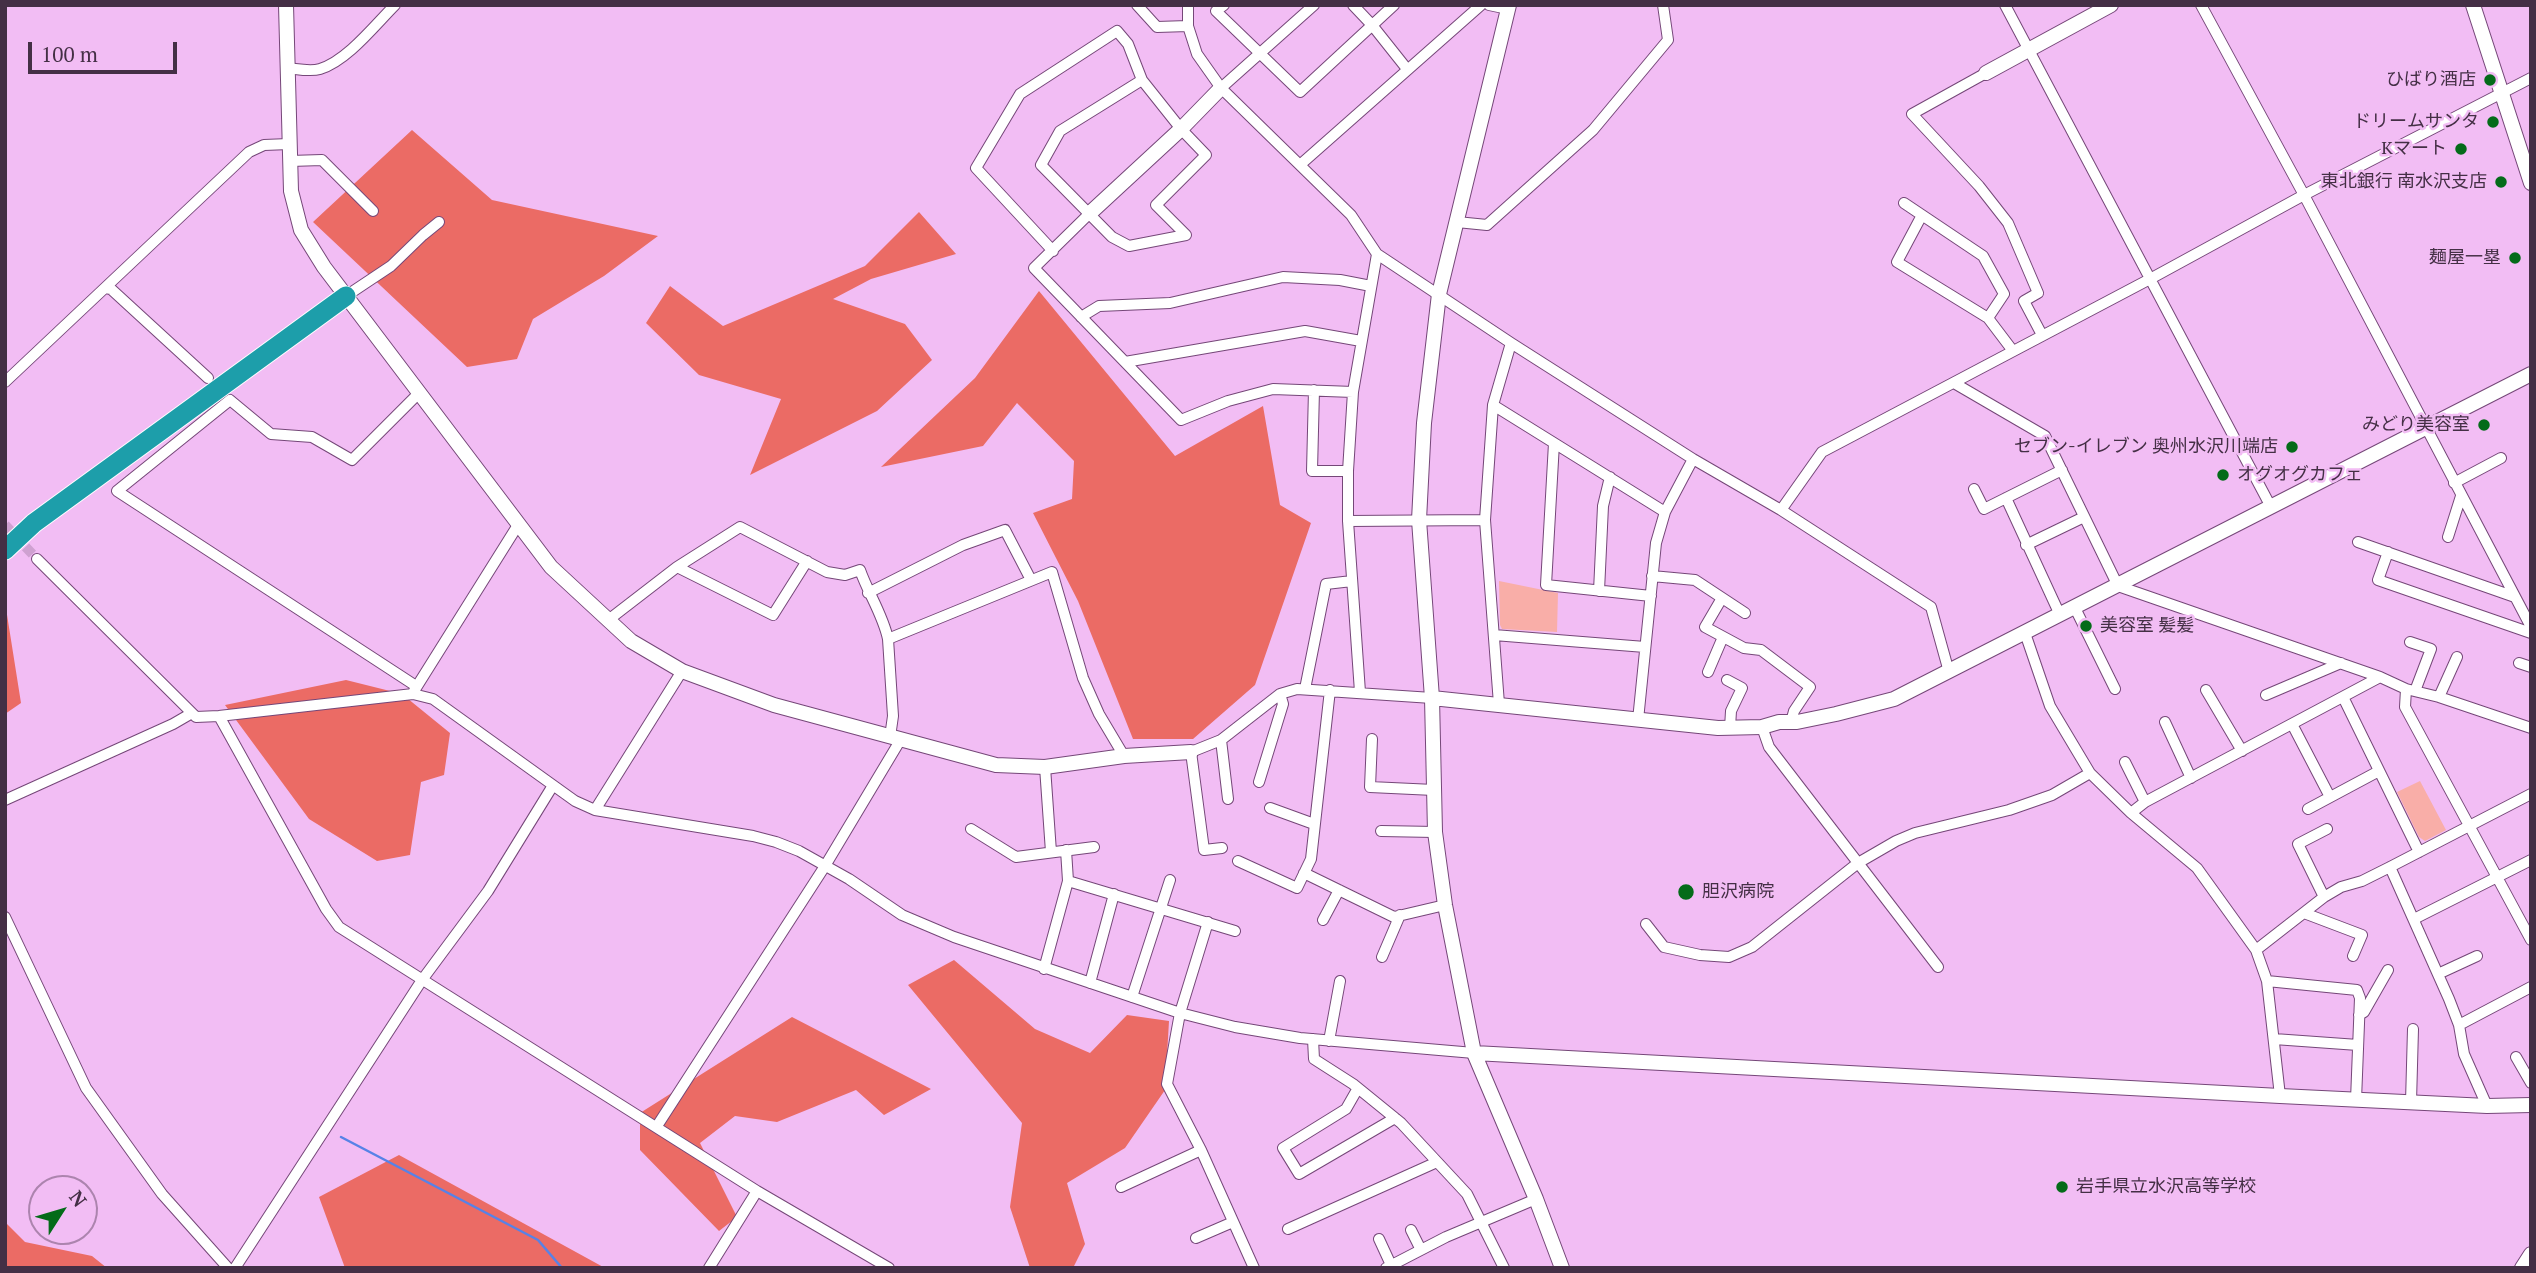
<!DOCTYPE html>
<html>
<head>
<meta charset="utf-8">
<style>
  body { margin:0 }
  #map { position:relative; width:2536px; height:1273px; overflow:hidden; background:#f2bdf4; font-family:"PT Serif",serif }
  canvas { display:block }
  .frame { position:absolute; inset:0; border:7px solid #442f45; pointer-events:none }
  .north { position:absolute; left:28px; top:1175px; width:70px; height:70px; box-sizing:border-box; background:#f2bdf4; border:2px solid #ac84ae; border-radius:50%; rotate:53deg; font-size:19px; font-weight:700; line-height:28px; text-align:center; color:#442f45 }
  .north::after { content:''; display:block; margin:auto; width:24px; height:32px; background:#046b19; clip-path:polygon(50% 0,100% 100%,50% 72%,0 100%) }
  .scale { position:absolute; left:28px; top:42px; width:149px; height:32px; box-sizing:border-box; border:4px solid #442f45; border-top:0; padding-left:9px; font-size:21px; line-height:24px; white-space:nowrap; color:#442f45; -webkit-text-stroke:5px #f2bdf4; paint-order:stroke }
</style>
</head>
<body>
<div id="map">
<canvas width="2536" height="1273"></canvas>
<div class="frame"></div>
<div class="north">N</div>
<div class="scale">100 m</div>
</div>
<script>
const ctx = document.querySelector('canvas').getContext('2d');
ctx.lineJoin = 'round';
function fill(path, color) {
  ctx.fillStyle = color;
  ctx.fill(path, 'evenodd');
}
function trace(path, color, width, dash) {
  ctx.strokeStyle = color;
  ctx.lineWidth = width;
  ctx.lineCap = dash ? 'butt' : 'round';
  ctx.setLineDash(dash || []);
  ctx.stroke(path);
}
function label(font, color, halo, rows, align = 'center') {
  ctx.font = font + ' "PT Serif","Noto Sans JP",serif';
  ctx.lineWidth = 5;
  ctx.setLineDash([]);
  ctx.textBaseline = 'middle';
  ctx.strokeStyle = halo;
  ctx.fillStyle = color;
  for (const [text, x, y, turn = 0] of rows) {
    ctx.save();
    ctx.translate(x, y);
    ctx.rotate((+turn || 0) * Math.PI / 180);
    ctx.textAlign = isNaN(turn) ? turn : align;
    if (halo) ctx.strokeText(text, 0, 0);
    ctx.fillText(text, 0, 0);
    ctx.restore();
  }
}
fill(new Path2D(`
  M1499 581 1558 593 1557 632 1502 629 1500 625Z
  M2420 781 2446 830 2425 841 2419 837 2397 792Z`), '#f9aea8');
fill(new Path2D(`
  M412 130 492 200 658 236 604 276 533 319 517 359 467 367 313 222Z
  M919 212 956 254 871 279 833 299 905 324 932 360 877 411 750 475 781 399 699 375 646 323 670 286 723 326 865 266Z
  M1039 291 1175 456 1263 406 1280 505 1311 523 1255 685 1193 739H1133L1078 601 1033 513 1072 499 1074 461 1017 403 983 446 881 467 975 378Z
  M5 602 21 703 5 714Z
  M346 680 402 694 450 733 444 775 421 782 410 855 377 861 309 819 225 705Z
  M954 960 1035 1029 1090 1053 1127 1015 1169 1021 1165 1090 1125 1148 1067 1183 1085 1244 1073 1268H1030L1010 1207 1022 1123 908 985Z
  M792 1017 931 1089 884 1115 856 1090 777 1122 735 1116 700 1143 737 1217 719 1231 640 1150V1113Z
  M399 1155 605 1268H345L319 1197Z
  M5 1222 25 1242 92 1256 107 1268H5Z`), '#eb6b65');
trace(new Path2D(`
  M341 1137 538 1240 562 1268`), '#5782e7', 2.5);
trace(new Path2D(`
  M5 525 37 559`), '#cfa1d1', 10, [10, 5]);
const minor = new Path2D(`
  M1137 5 1157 27 1188 26
  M1188 5V26L1197 54 1221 88 1351 215 1377 254 1511 343 1693 459 1781 510 1931 607 1949 672
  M1224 5 1216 11 1300 92 1394 5
  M1353 5 1372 25 1407 69
  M1489 5 1508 9
  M2005 5 2271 507
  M2201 5 2304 195 2531 627
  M287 68C298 69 310 72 320 69 347 61 375 25 395 5
  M1986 73 1912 114 1979 186 2008 223 2038 293 2024 301 2042 335
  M1221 88 1314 5
  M290 161 322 160 373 211
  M1301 164 1481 5
  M1904 203 1983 256 2004 294 1988 318
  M1089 214 1034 268 1181 420 1228 401 1273 389 1353 392
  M1922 215 1897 262 1988 318 2013 351
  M1457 222 1487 225 1593 130 1668 40 1663 5
  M1053 251 976 168 1020 94 1117 31 1128 44 1142 80 1181 129 1206 155 1156 205 1186 235 1129 246 1112 237 1041 165 1060 131 1142 80
  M105 288 111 289 208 378
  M346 296 391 266 423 235 439 222
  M1081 317 1099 306 1170 303 1283 277 1340 280 1371 286
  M1125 362 1305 331 1361 341
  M5 382 249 152 264 145 289 144
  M1954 383 2045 436 2118 586 2380 677 2406 689 2439 697 2531 728
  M1314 390 1312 471H1348
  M1493 405 1665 512
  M1554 443 1546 585 1651 596
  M2454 483 2501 458
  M1974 489 1984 509 2062 470
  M2006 498 2060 615
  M1781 510 1822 452 2150 279 2304 195 2531 78
  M1348 521 1485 520
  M2448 537 2461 496
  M2358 542 2515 597
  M2026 545 2084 517
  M2388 552 2378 580 2531 633
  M37 559 196 717 219 716 413 694 433 699 575 801 595 810 753 836 776 842 799 851 849 879 902 915 954 937 1180 1013 1235 1027 1300 1038 1474 1053
  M677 567 773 615 807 561
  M1652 576 1695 580 1745 613
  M1599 591 1603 506 1610 477
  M868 593 963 545 1005 530 1031 580
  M1722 598 1705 627 1744 648 1761 650 1810 687 1794 711 1791 722
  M2075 608 2115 689
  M607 621 677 567 740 527 827 572 845 575 860 570C868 593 883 615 888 639L893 716 890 737
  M2025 633 2050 706 2090 773 2131 813 2197 868 2256 950 2267 981 2280 1096
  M1494 635 1645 647
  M888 639 1052 572 1083 678 1099 714 1124 756
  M2410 642 2431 649 2415 691
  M2519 663 2531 667
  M1708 672 1723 637
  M1727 680 1742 688 1731 711 1730 728
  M416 686 117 491 230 400 271 434 312 437 352 460 420 392
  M1305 689 1326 584 1352 581
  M2406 689 2405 707 2531 940
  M2206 690 2242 751
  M414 691 518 525
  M1360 692 1348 521V471L1353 392 1377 254
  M2266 695 2341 663
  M2343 697 2419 852
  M2439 697 2457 657
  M1499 704 1485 520 1493 405 1511 343
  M219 716 326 909 339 927 757 1191 889 1268
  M1638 720 1656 543 1665 512 1693 459
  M2165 722 2191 778
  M2292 724 2330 797
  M1762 727 1769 747 1938 967
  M1372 739 1370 787 1434 790
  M1221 740 1228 799
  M2125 762 2145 802
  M1045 767 1051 852
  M1259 782 1283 704 1280 694
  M5 800 173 724 192 713
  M1270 808 1314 824
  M2308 809 2379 771
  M595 810 682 671
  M2131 813 2145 802 2380 677
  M971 829 1016 857 1094 847
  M1381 831 1435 832
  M1222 848 1204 850 1191 752 1221 740 1280 694 1297 689 1432 698
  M1066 850 1068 881 1235 931
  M1238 861 1297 888 1311 859 1330 690
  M2390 867 2449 999 2459 1025 2464 1054 2487 1106
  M1304 873 1394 917 1445 905
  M2324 897 2298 844 2327 829
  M2304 913 2362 935 2353 956
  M5 917 86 1088 162 1194 228 1268
  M2414 919 2531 860
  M1323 920 1339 890
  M1208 922 1180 1013 1167 1084 1201 1150 1254 1268
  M1646 924 1664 947 1700 955 1729 957 1752 947 1858 863 1896 841 1915 833 2009 810 2052 795 2090 773
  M2256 950 2324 897 2341 887 2362 881 2390 867 2531 794
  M1382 957 1400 915
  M1044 969 1068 881
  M2438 974 2477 956
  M2267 981 2357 990 2360 998 2356 1100
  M1090 983 1114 894
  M1132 997 1170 880
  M2359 1015 2364 1012 2388 970
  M2459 1025 2531 987
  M1313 1039 1314 1059 1353 1084 1401 1123 1467 1194 1504 1268
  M2274 1039 2358 1045
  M1329 1041 1340 981
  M2516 1057 2531 1083
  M1358 1088 1346 1109 1283 1148 1299 1174 1395 1118
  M2411 1102 2413 1029
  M657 1126 825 866 901 739
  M1121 1187 1201 1150
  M1288 1229 1437 1162
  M1411 1230 1421 1250
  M1196 1238 1233 1222
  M1379 1239 1391 1265
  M235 1268 422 980 488 891 552 787
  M709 1268 757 1191
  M1386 1268 1446 1237 1536 1199`);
const tertiary = new Path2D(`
  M286 5 291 191 301 230 324 267 551 567 631 641 682 671 774 705 996 765 1045 767 1124 756 1191 752
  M1509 5 1439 294 1424 423 1419 520 1432 698 1435 832 1445 905 1474 1053 1536 1199 1562 1268
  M2473 5 2531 183
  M1986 73 2111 5
  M1089 214 1181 129 1221 88
  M1432 698 1718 728 1762 727 1779 722H1797L1836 714 1894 699 2531 374
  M1474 1053 2280 1096 2487 1106 2531 1105
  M2522 1268 2531 1254`);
const motorway = new Path2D(`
  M5 550 34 523 346 296`);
trace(minor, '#754778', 12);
trace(tertiary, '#754778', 16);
trace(motorway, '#fff', 21);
trace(minor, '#fff', 10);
trace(tertiary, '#fff', 14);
trace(motorway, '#1d9eaa', 19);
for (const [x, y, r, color] of [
  [2490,80,7,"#046b19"],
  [2493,122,7,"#046b19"],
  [2461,149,7,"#046b19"],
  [2501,182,7,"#046b19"],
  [2515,258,7,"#046b19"],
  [2484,425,7,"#046b19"],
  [2292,447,7,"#046b19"],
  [2223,475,7,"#046b19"],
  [2086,626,7,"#046b19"],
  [1686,892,9,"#046b19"],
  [2062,1187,7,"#046b19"]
]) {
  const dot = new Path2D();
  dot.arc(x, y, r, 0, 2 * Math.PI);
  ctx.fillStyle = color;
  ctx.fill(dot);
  trace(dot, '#f2bdf4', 2.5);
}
label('18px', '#442f45', '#f2bdf4', [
  ["ひばり酒店",2476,80],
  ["ドリームサンタ",2479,122],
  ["Kマート",2447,149],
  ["東北銀行 南水沢支店",2487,182],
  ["麺屋一塁",2501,258],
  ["みどり美容室",2470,425],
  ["セブン-イレブン 奥州水沢川端店",2278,447],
  ["オグオグカフェ",2237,475,"left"],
  ["美容室 髪髪",2100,626,"left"],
  ["胆沢病院",1702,892,"left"],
  ["岩手県立水沢高等学校",2076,1187,"left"]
], 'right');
</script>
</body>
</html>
